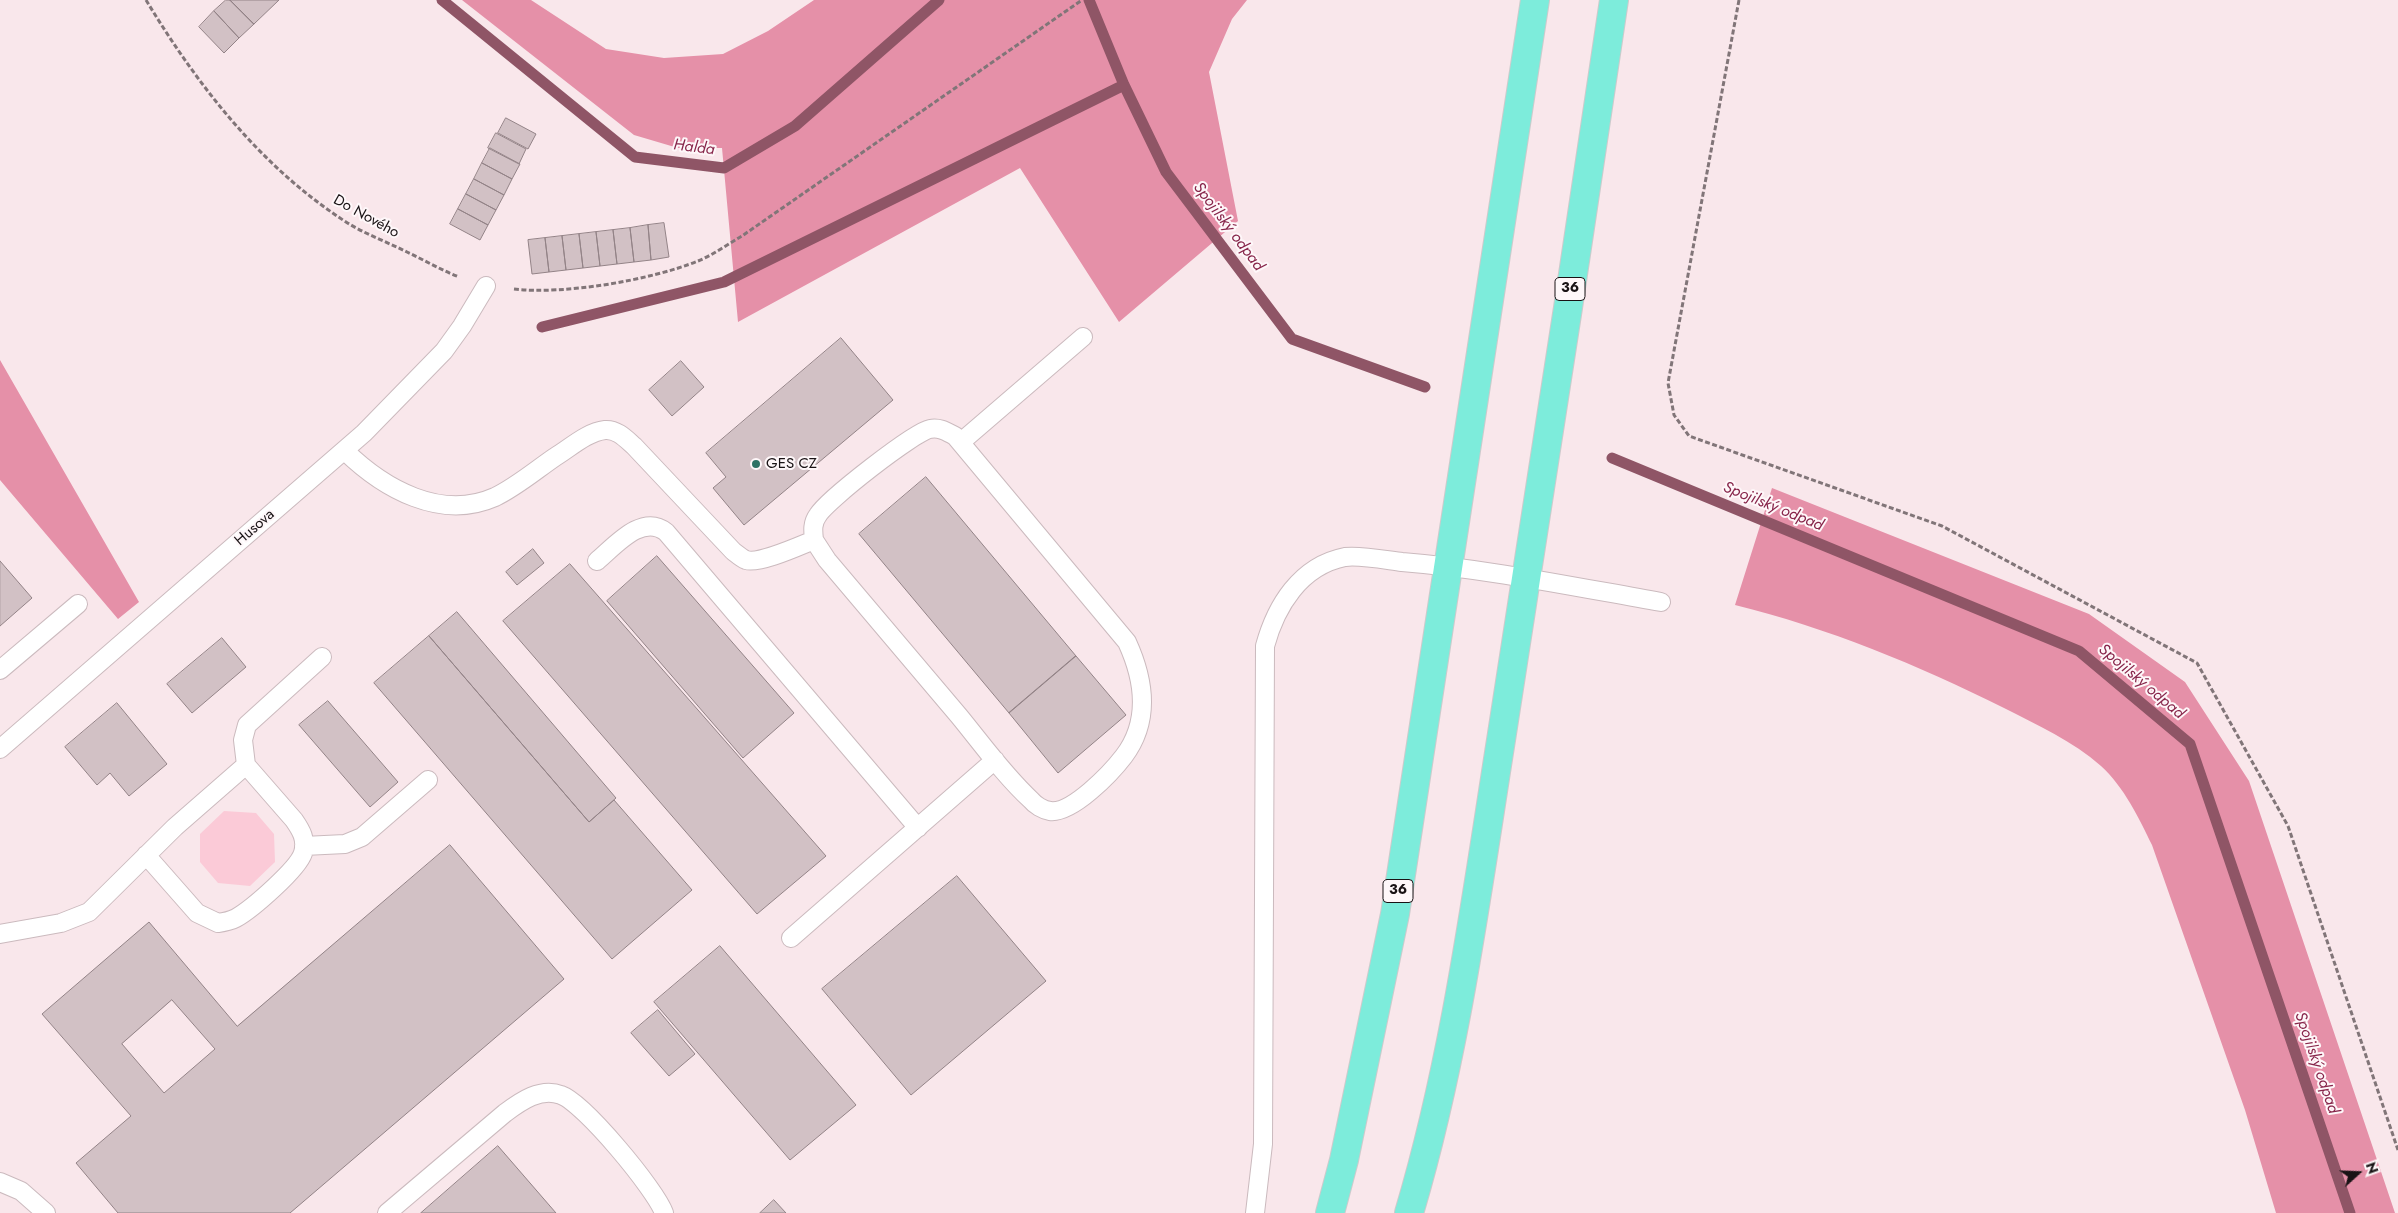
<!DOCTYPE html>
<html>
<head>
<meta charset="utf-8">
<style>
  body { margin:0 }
  #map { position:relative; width:2398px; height:1213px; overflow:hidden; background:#f9e7eb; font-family:Jost,sans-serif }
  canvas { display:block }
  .north { position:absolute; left:2333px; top:1148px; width:50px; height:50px; -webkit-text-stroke:4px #fef7f9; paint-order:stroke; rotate:70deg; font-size:14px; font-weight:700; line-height:20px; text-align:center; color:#191315 }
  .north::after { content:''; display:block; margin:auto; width:18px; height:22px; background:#191315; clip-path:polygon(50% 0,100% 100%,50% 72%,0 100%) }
</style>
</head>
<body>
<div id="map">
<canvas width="2398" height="1213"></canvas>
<div class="north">N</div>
</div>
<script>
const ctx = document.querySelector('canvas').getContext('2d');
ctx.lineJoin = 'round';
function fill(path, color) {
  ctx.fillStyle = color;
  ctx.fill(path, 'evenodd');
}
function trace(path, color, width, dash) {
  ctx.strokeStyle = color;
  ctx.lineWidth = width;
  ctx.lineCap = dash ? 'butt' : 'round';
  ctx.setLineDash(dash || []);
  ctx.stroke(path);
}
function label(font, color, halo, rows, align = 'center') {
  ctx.font = font + ' Jost,sans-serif';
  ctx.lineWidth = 4;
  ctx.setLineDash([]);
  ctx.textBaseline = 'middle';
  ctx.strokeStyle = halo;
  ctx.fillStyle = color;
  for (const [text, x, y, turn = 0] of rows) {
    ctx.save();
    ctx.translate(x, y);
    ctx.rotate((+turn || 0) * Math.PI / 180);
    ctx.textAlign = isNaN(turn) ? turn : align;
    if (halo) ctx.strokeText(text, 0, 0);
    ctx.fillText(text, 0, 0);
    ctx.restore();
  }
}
fill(new Path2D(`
  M224 811 256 813 274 834 275 862 250 886 218 883 200 862V834Z`), '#fbcad7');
fill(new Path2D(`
  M462 0H531L606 49 664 58 723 54 768 31 814 0H1247L1232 19 1209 72 1238 221 1119 322 1020 168 738 322 722 148H678L634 135Z
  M0 360 139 602 118 619 0 480Z
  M1772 488 2089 614 2185 682 2249 781 2395 1213H2276L2245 1110 2152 845C2139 818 2124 787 2101 766 2073 741 2037 725 2004 708 1918 665 1828 628 1735 605Z`), '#e590a8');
trace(new Path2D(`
  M442 0 635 157 724 168 795 126 939 0
  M1089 0 1124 85 1166 172 1292 339 1425 387
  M542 327 724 282 1124 85
  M1612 458 2079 651 2190 744 2350 1213`), '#8f5566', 11);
const building = new Path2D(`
  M226 0H230L254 24 239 38 214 11Z
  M230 0H279L254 24Z
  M214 11 239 38 224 53 199 27Z
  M506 118 536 134 528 149 498 133Z
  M496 133 526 149 519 164 488 148Z
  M490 148 520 164 512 179 482 163Z
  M482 163 512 179 504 195 474 179Z
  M474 179 504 195 496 210 466 194Z
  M466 194 496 210 488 225 458 209Z
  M458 209 488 225 480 240 450 224Z
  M664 223 669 257 651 260 648 225Z
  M648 225 651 260 634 262 630 228Z
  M630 228 634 262 617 264 613 230Z
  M613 230 617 264 600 266 596 232Z
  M596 232 600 266 583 268 579 234Z
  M579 234 583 268 566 270 562 236Z
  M562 236 566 270 549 272 545 238Z
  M545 238 549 272 532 274 528 240Z
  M841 338 893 400 744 525 713 488 726 477 706 453Z
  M681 361 704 387 672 416 649 390Z
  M926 477 1076 656 1009 713 859 534Z
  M533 549 544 563 517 585 506 572Z
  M657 556 794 713 743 758 607 601Z
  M0 561 32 598 0 626Z
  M570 564 826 856 757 914 503 621Z
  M457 612 616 798 589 822 429 636Z
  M429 636 589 822 614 800 692 890 612 959 374 683Z
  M222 638 246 667 192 713 167 684Z
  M1076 656 1126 715 1058 773 1009 713Z
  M328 701 398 782 370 807 299 725Z
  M117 703 167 764 129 796 110 773 97 785 65 747Z
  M450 845 564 979 290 1213H118L76 1163 131 1116 42 1014 149 922 237 1026ZM172 1000 215 1049 164 1093 122 1044Z
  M957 876 1046 981 911 1095 822 989Z
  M720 946 856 1105 790 1160 654 1002Z
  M658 1010 695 1054 669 1076 631 1033Z
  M498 1146 556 1213H421Z
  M774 1200 786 1213H760Z`);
fill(building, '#d2c1c5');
trace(building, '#938387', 1);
const service = new Path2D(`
  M961 442 1083 337
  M345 451C384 489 441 521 495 497 516 487 536 470 555 457 570 448 587 432 605 430 617 429 626 439 634 446L733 551C737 554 741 558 746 560 760 564 799 546 814 540L827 560C871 612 915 664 959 716 982 744 1004 775 1031 800 1035 805 1043 810 1050 811 1072 814 1111 773 1124 756 1151 720 1144 679 1127 642L955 436C947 432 940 427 930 429 914 432 827 500 818 515 812 523 813 531 814 540
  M597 561C615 546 642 513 666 532L918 828
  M0 670 78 604
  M0 749 364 433 444 351 462 326 486 286
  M246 765 243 740 247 725 322 657
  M304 846 345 844 362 837 428 780
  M0 934 61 923 89 912 175 827 246 765 294 820C301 830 307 840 303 853 298 869 252 909 236 918 230 921 225 922 218 923L197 913 146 855
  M791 938 995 760
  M0 1182 21 1191 46 1213
  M387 1213 505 1113C521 1101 541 1087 561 1095 584 1103 656 1190 664 1213
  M1255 1213 1263 1144 1265 646C1276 606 1300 566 1345 557 1360 555 1386 560 1402 562 1489 569 1575 587 1661 602`);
const primary = new Path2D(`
  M1330 1213 1344 1160 1395 914 1535 0
  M1409 1213C1455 1059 1476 898 1501 740 1541 493 1577 247 1614 0`);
trace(service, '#cbbabe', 20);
trace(primary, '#cccbcc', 30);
trace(new Path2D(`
  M146 0C198 86 261 167 346 222 365 234 387 242 407 252 424 260 441 270 459 277
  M1739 0 1668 383 1674 415 1689 436 1942 526 2197 663 2288 826 2398 1150
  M514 289C564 295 651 280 698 261 713 255 728 244 742 236L1082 0`), '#817578', 3, [5, 2.5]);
trace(service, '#fff', 18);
trace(primary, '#7decdb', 28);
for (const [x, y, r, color] of [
  [756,464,5,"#2e7265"]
]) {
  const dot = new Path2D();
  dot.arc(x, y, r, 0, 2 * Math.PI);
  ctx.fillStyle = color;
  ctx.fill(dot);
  trace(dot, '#fef7f9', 2);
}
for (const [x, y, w] of [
  [1570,289,30],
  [1398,891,30]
]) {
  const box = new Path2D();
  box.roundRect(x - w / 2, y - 11.5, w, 23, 4);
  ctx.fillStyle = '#fef7f9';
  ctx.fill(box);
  trace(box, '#191315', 1);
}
label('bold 14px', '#191315', null, [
  ["36",1570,289],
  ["36",1398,891]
]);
label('15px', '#191315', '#fef7f9', [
  ["Do Nového",366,217,29],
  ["Husova",255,528,-41]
]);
label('15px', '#191315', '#fef7f9', [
  ["GES CZ",766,464]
], 'left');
label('italic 16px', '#87254a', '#fef7f9', [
  ["Halda",694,148,7],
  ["Spojilský odpad",1228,227,53],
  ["Spojilský odpad",1773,507,22],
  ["Spojilský odpad",2141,682,40],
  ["Spojilský odpad",2316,1063,71]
]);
</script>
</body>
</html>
